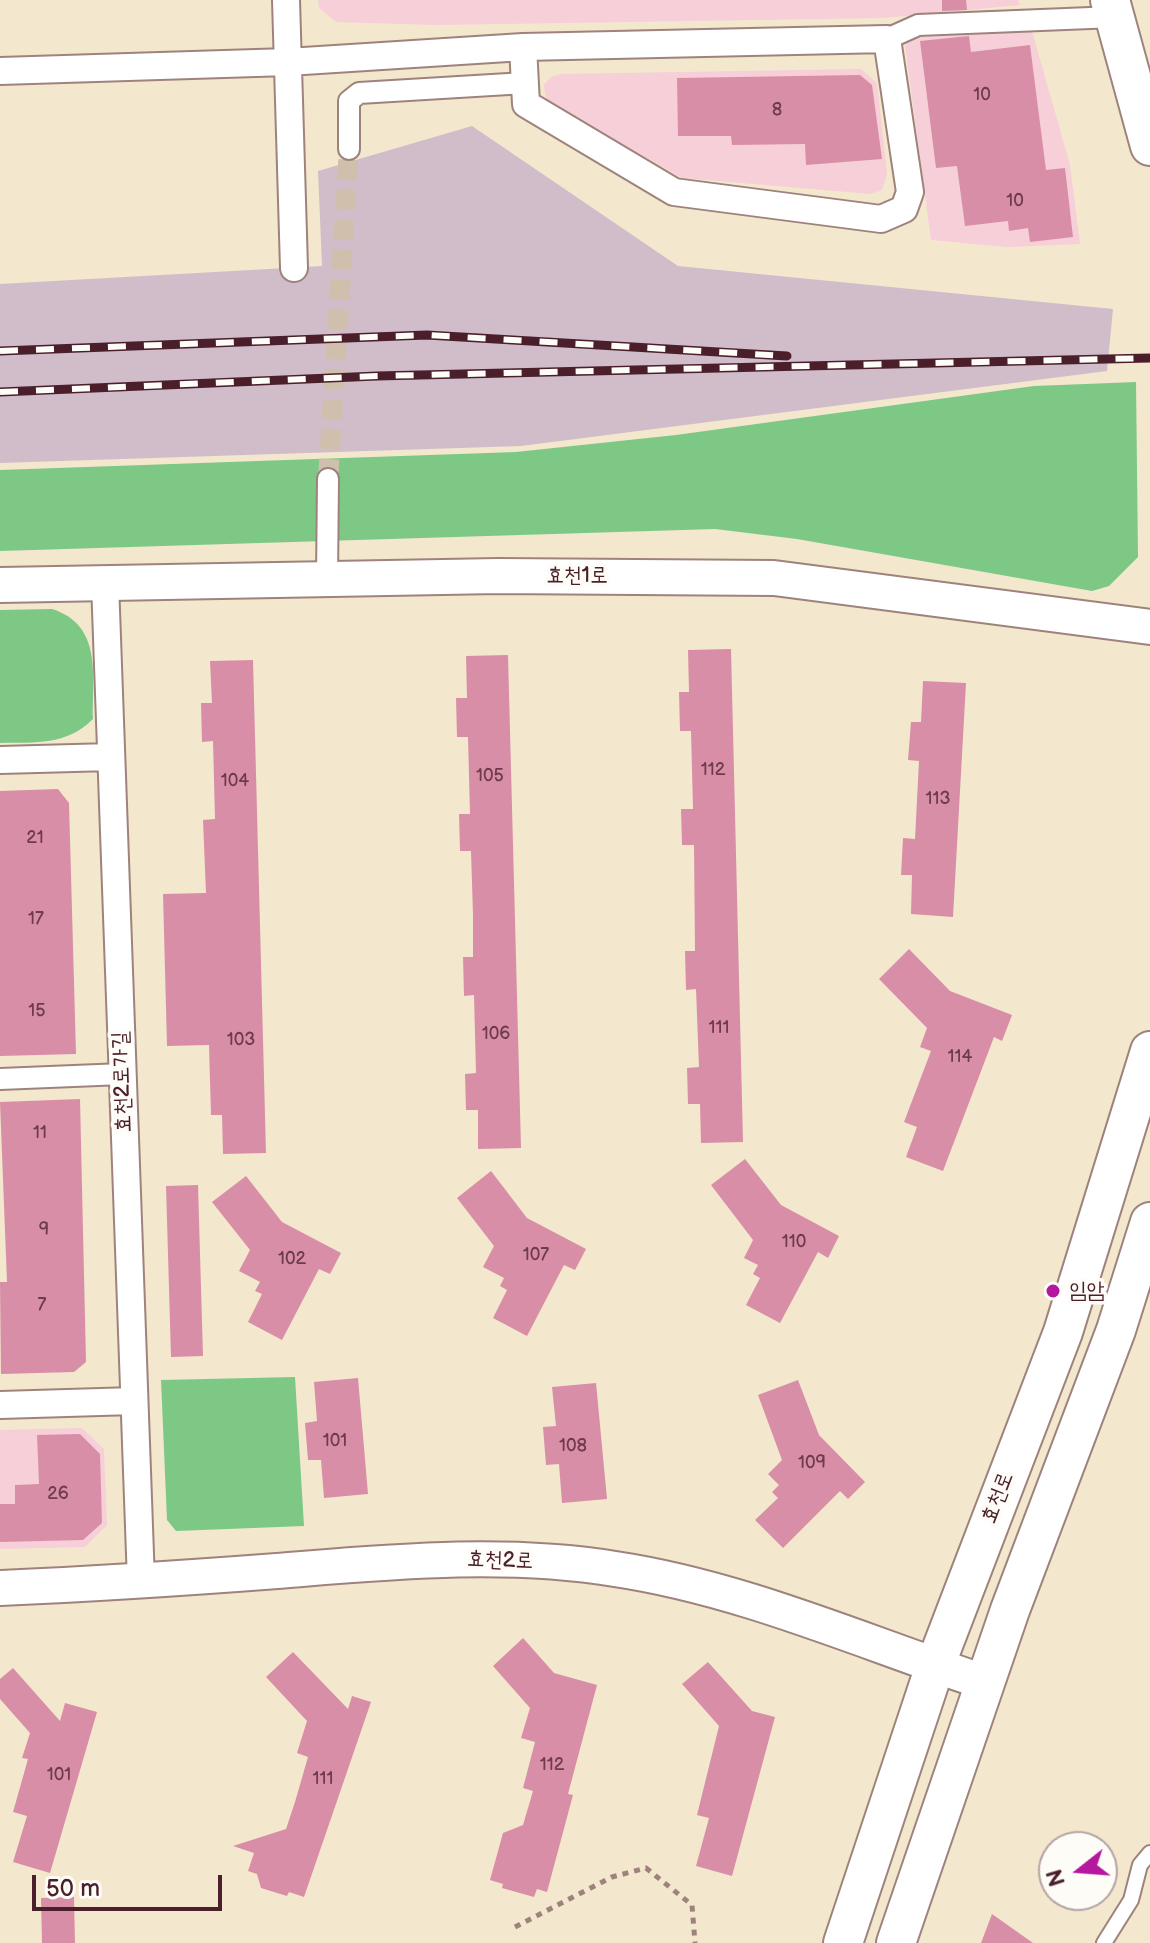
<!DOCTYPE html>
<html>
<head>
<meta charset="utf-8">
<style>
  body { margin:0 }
  #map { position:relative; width:1150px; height:1943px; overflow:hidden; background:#f3e7ce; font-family:"Balsamiq Sans",sans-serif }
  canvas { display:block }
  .north { position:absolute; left:1038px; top:1831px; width:80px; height:80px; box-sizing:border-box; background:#fdfcf7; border:2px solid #b5a4a5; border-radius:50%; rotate:253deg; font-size:22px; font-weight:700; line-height:32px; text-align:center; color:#4a1f2b }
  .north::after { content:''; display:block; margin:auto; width:28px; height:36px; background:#b5179e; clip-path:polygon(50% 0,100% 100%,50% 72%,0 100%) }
  .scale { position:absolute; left:32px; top:1875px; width:190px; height:36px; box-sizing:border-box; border:4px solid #4a1f2b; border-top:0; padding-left:10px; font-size:24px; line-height:28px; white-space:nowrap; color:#4a1f2b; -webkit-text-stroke:6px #fdfcf7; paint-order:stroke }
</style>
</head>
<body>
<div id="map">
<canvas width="1150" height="1943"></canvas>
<div class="north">N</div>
<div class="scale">50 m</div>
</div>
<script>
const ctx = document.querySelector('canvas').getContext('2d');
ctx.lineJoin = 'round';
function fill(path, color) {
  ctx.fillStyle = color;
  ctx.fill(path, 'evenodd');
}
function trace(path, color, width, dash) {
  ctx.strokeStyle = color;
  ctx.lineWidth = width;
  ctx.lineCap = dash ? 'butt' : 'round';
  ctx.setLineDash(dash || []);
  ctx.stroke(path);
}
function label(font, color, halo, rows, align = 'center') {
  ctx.font = font + ' "Balsamiq Sans","Poor Story",sans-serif';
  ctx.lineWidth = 7;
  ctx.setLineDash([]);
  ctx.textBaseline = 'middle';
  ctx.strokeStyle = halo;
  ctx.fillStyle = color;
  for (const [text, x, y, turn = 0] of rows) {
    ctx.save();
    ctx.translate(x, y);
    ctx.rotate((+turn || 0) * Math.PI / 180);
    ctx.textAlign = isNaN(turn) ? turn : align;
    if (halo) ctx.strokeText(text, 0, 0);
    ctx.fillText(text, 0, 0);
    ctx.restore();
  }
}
fill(new Path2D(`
  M318 0H1018L1020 5 884 18 436 25 336 22 319 8Z
  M1032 31 1070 165 1080 244 1007 247 931 240 905 46 911 37Z
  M861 69 877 83 887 174 882 190 871 194 682 178 546 100 544 85 551 77 561 74Z
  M82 1428 104 1449 107 1525 85 1547 0 1549V1430Z`), '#f6cfd8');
fill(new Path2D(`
  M472 126 678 266 1113 309 1107 371 521 446 0 463V284L322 266 318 171Z`), '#d1bdca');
fill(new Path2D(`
  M1136 382 1138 557 1109 586 1092 591 797 539 715 529 0 551V470L516 452 676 435 1034 386Z
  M52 609C103 625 92 676 93 719 66 746 35 742 0 743V610Z
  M295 1377 304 1526 176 1531 167 1520 161 1380Z`), '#7dc885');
fill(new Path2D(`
  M942 0H966L967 10 942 11Z
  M969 36 971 52 1030 45 1046 170 1065 168 1073 237 1030 242 1028 228 1009 231 1008 221 965 226 957 166 936 168 920 41Z
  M860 75 872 85 882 159 806 165 805 144 732 145 731 136H678L677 78Z
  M731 649 743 1142 701 1143 700 1104H688L687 1068 699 1067 696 989 686 990 685 951H695L694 845H682L681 809H693L691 731H680L679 692H689L688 650Z
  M508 655 521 1148 478 1149V1110H466L465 1074 476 1073 474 995 464 996 463 957H473V915L471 851H460L459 814H470L468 737H457L456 698H467L466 656Z
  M253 660 266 1153 223 1154 222 1115H211L209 1045 167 1046 163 894 206 893 203 820 215 819 213 741 202 742 201 703H212L210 661Z
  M923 681 966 683 953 917 911 914 912 875H901L903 838 915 839 919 761 908 760 911 722H921Z
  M58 789 69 803 76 1054 0 1056V791Z
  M909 949 950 991 1012 1015 1002 1041 994 1037 943 1171 906 1157 917 1127 904 1122 931 1051 920 1047 927 1028 879 979Z
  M80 1099 86 1362 74 1372 1 1374 0 1282H7L0 1102Z
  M745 1159 781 1205 839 1236 828 1258 818 1252 780 1323 746 1305 760 1278 753 1274 758 1265 744 1258 753 1240 711 1185Z
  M491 1171 527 1218 586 1249 575 1270 564 1265 527 1336 493 1318 507 1290 500 1286 504 1278 483 1267 494 1246 457 1198Z
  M246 1176 282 1222 341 1253 330 1274 319 1269 282 1340 248 1322 262 1294 255 1291 260 1282 239 1271 250 1250 212 1202Z
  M198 1185 203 1356 171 1357 166 1186Z
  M358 1378 368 1494 324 1498 321 1460H308L305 1423 317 1421 314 1382Z
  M798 1380 819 1435 865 1482 848 1499 840 1491 783 1548 755 1520 778 1498 772 1492 779 1485 768 1474 782 1460 758 1395Z
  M596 1383 607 1499 562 1503 559 1464 546 1465 543 1427 556 1426 552 1387Z
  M80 1434 100 1454 102 1523 83 1540 0 1542V1504H15V1485L39 1484 37 1435Z
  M523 1638 554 1673 597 1685 568 1794 573 1795 547 1892 537 1889 534 1897 502 1888 503 1884 490 1880 503 1833 523 1825 533 1791 523 1788 535 1742 521 1738 530 1708 493 1666Z
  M293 1652 348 1709 352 1696 371 1702 304 1897 289 1892 287 1896 261 1888 257 1874 248 1871 254 1853 233 1846 286 1829 295 1802 308 1757 297 1753 307 1721 266 1677Z
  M708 1662 752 1711 775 1717 732 1876 696 1866 709 1818 697 1815 719 1726 682 1684Z
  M13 1668 60 1721 65 1703 97 1712 50 1873 13 1862 27 1816 13 1812 28 1759 22 1758 30 1733 0 1699V1679Z
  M74 1897 75 1943H42L41 1898Z
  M992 1914 1033 1943H981Z`), '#d98ea7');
trace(new Path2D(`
  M328 479 349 149`), '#d1bfad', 20, [20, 10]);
const service = new Path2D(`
  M1104 1943 1131 1900 1140 1865 1150 1853`);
const pedestrian = new Path2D(`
  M887 39 918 25 1115 17
  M349 149V101L359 93 525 83
  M327 579 328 479
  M0 1079 123 1074`);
const minor = new Path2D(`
  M286 0 294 268
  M0 71 288 62 523 47 887 39 910 192 904 209 881 219 674 192 526 104 523 47
  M105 582 141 1582
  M0 760 111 757
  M0 1405 134 1401`);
const tertiary = new Path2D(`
  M0 585 498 576 774 578 1150 627
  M0 1588C93 1584 185 1578 277 1571 390 1562 503 1551 615 1569 742 1588 863 1642 984 1682`);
const secondary = new Path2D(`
  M1110 0 1150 146
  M843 1943 935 1666 1063 1332 1150 1051
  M896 1943 1010 1610 1116 1330 1150 1222`);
trace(service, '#9e837c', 18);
trace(pedestrian, '#9e837c', 24);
trace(minor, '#9e837c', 30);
trace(tertiary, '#9e837c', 38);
trace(secondary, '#9e837c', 42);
trace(new Path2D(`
  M515 1927 612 1877 646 1868 692 1905 695 1943`), '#9e837c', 5, [6, 6]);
trace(service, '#fff', 14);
trace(pedestrian, '#fff', 20);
trace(minor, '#fff', 26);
trace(tertiary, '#fff', 34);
trace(secondary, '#fff', 38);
const rail = new Path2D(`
  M0 351 427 335 787 356
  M0 392 377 376 1150 358`);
trace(rail, '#4a1f2b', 9);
trace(rail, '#fdfcf7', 6, [18]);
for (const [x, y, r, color] of [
  [1053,1291,8,"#b5179e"]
]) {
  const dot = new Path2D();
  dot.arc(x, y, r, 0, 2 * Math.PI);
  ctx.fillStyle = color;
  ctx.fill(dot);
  trace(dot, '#fdfcf7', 3);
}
label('18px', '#6e3b4a', null, [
  ["10",982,95],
  ["8",777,110],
  ["10",1015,201],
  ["112",713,770],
  ["105",490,776],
  ["104",235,781],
  ["113",938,799],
  ["21",35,838],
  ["17",36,919],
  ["15",37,1011],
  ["111",719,1028],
  ["106",496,1034],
  ["103",241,1040],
  ["114",960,1057],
  ["11",40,1133],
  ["9",44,1230],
  ["110",794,1242],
  ["107",536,1255],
  ["102",292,1259],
  ["7",42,1305],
  ["101",335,1441],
  ["108",573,1446],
  ["109",812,1463],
  ["26",58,1494],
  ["112",552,1765],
  ["101",59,1775],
  ["111",323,1779]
]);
label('22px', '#4a1f2b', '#fdfcf7', [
  ["효천1로",577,576],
  ["효천2로가길",123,1082,-92],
  ["효천로",998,1498,-69],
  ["효천2로",500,1561,2]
]);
label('22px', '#4a1f2b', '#fdfcf7', [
  ["임암",1069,1291]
], 'left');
</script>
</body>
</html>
